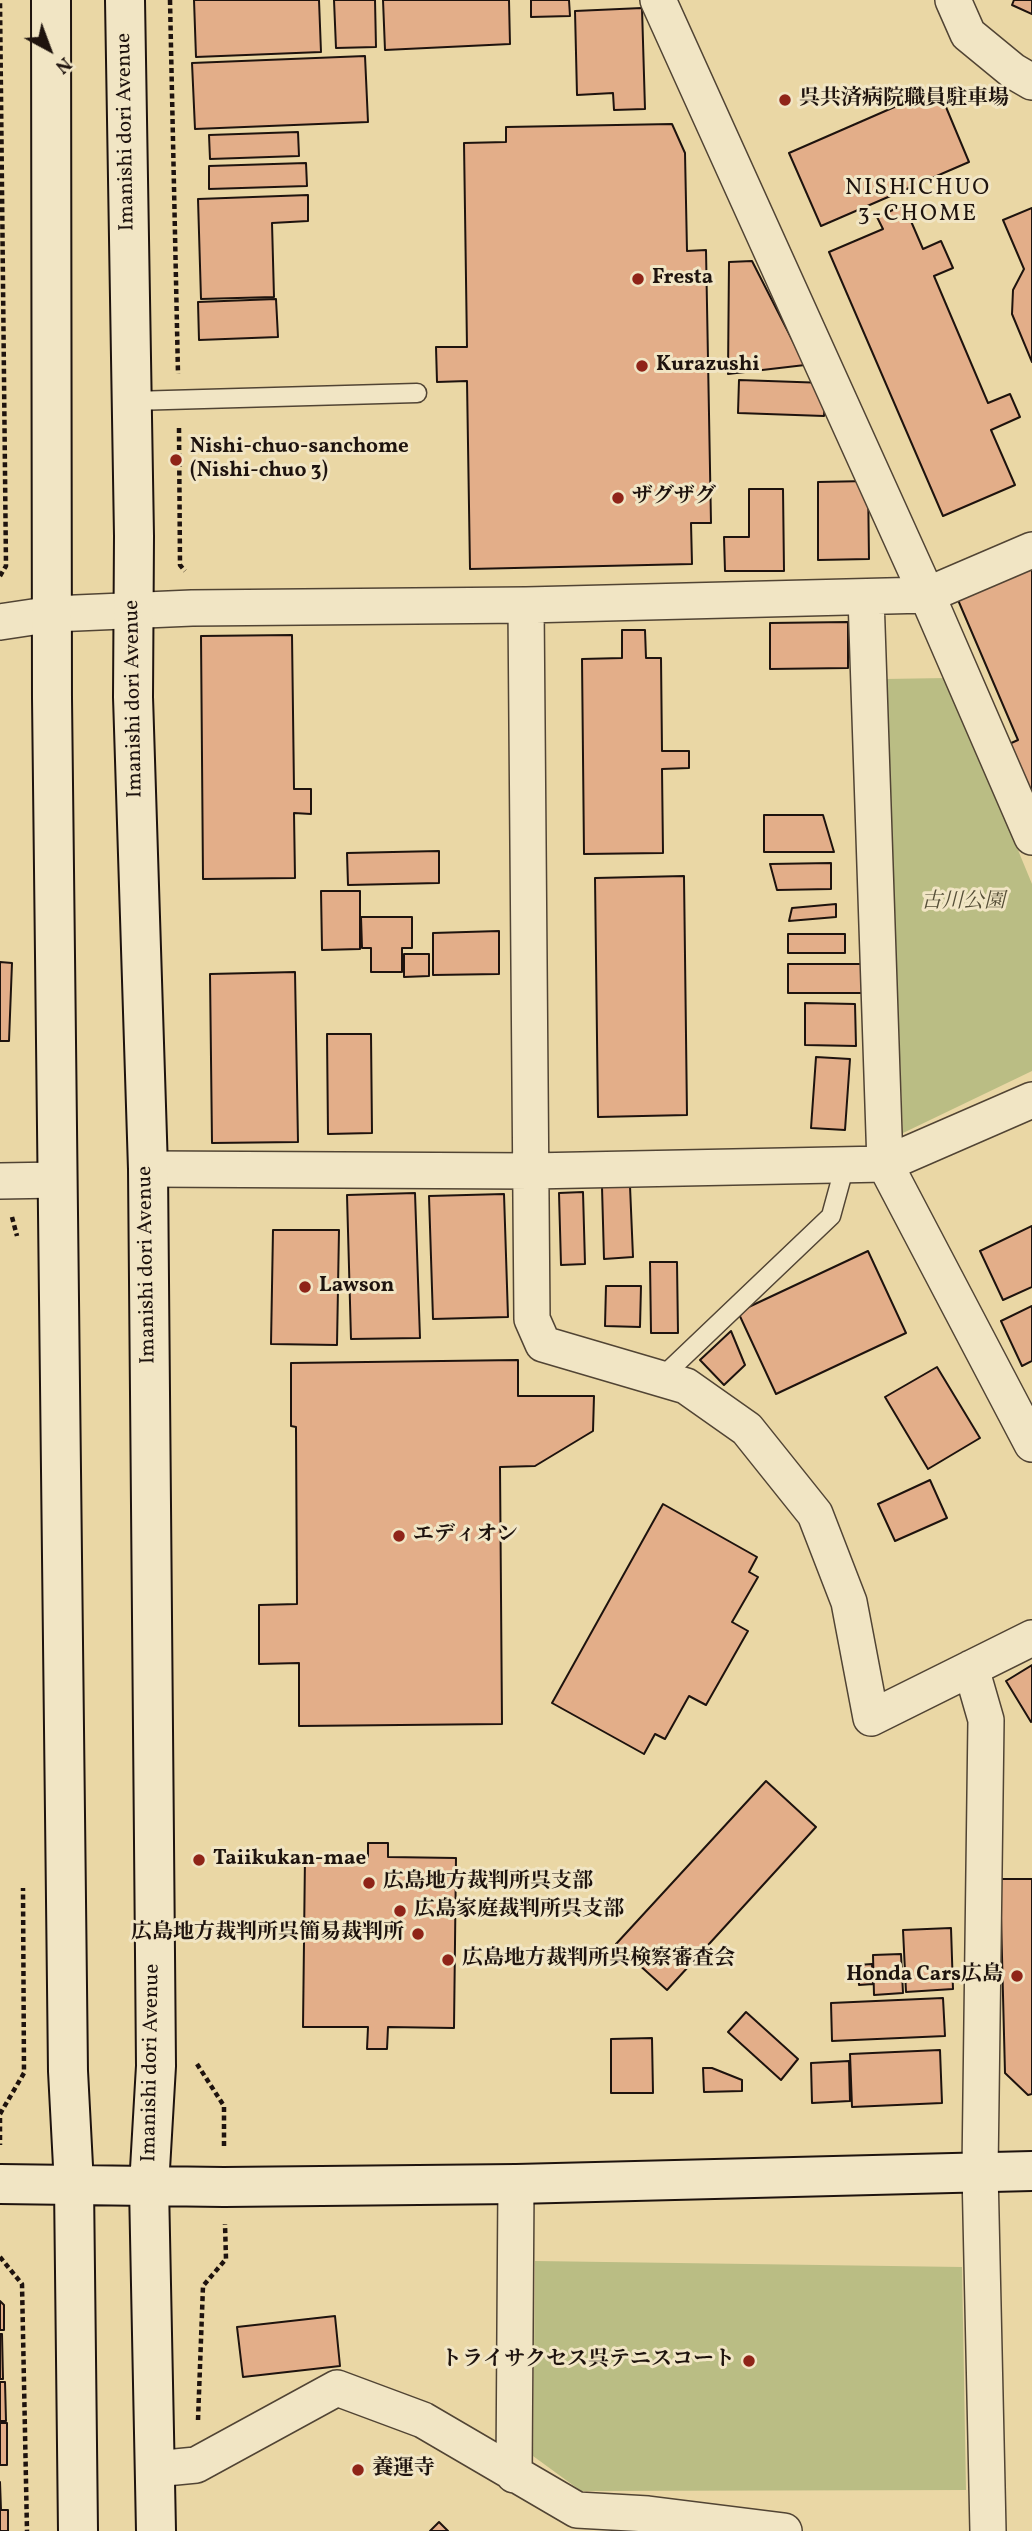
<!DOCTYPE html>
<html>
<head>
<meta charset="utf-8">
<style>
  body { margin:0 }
  #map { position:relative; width:1032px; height:2531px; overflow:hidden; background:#ead7a5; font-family:Vollkorn,serif }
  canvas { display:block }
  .north { position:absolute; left:14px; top:14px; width:70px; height:70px; -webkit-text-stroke:5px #f1e5c4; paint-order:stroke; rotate:139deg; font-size:19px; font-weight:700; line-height:28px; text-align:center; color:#1e130e }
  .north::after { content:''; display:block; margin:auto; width:24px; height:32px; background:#1e130e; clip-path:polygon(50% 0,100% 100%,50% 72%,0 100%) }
</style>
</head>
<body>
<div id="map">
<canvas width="1032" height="2531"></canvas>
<div class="north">N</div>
</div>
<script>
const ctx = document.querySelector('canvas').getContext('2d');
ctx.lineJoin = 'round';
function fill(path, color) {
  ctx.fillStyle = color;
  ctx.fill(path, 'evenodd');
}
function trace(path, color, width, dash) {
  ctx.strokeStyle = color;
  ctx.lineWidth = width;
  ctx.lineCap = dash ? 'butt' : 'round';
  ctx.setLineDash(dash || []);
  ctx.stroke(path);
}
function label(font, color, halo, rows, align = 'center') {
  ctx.font = font + ' Vollkorn,"Noto Serif JP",serif';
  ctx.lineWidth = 6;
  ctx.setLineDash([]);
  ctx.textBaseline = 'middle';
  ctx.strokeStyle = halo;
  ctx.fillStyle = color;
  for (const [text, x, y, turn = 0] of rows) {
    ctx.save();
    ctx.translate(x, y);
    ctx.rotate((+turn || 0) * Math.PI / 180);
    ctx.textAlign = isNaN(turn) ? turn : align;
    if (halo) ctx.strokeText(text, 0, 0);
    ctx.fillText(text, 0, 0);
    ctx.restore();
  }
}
fill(new Path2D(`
  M947 678 1032 884V1071L903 1133 885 679Z
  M535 2261 962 2267 966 2490 581 2491 533 2456Z`), '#babd84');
const building = new Path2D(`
  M194 0H319L321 52 196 57Z
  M334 0H375L376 47 336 48Z
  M383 0H509L510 44 385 50Z
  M531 0H569L570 16 531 17Z
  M1014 0H1032V14L1012 5Z
  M642 8 645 109 614 110 613 93 577 95 575 11Z
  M365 56 368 122 195 129 192 63Z
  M938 88 969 162 821 226 789 153Z
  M672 124 685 153 687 251 706 250 711 523H691L692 564 470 569 467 381 437 382 436 347H467L464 143 506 142V127Z
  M298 132 299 156 210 159 209 135Z
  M306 163 307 186 209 189V166Z
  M308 195V221L272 223 274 297 201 299 198 199Z
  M904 205 923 249 941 241 953 268 934 276 988 403 1010 394 1020 417 991 430 1015 485 943 516 829 252 883 229 877 217Z
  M1032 208V362L1012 314 1013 290 1024 269 1003 220Z
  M752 261 805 365 728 374 729 262Z
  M276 299 278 337 199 340 198 302Z
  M739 380 826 383 824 416 738 413Z
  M868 481 869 559 818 560V482Z
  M749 489H783L784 571H725L724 537H749Z
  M1032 568V797L1009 744 1018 740 958 600Z
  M848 622V668L770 669V623Z
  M622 630H645L646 658H661L662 751H689V768L662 769 663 853 584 854 582 659 622 658Z
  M292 635 294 789H311V814L294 813 295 878 203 879 201 636Z
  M764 815H823L834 852H764Z
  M439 851V883L348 885 347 853Z
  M831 863V889L777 890 770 864Z
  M684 876 687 1115 598 1117 595 878Z
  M321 891H360V949L322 950Z
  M836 904V917L789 921 792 908Z
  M361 917H412V948H402V972H371V948H362Z
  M499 931V974L433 975V933Z
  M788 934H845V953H788Z
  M404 954H429V976L404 977Z
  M0 962 12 963 9 1041H0Z
  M788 964H863L862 993H788Z
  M295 972 298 1142 212 1143 210 974Z
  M805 1003 855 1004 856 1046 805 1045Z
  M327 1034H371L372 1133 328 1134Z
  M816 1057 850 1059 845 1130 811 1128Z
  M630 1186 633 1257 604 1259 602 1187Z
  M583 1192 585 1264 561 1265 559 1193Z
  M415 1193 420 1338 351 1339 347 1195Z
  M504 1194 508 1317 433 1319 429 1196Z
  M1032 1226V1287L1003 1300 980 1251Z
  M273 1230H339L337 1345 271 1344Z
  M868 1251 906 1333 776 1394 738 1312Z
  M650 1262H677L678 1333H651Z
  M606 1286H641L640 1327 605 1326Z
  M1032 1306V1361L1022 1366 1001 1321Z
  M731 1331 745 1365 724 1385 700 1360Z
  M518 1360V1396H594L593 1431 535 1466 500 1467 502 1724 299 1726V1663L259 1664V1605L297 1604 296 1427 291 1426V1363Z
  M937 1367 980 1438 928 1469 885 1397Z
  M930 1480 947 1518 895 1541 878 1504Z
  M663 1504 757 1557 749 1572 758 1577 732 1622 748 1631 706 1705 689 1696 665 1739 655 1734 644 1754 552 1703Z
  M1032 1665V1721L1031 1722 1006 1681Z
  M766 1781 816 1827 667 1990 616 1944Z
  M368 1843H388V1857L456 1858 454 2028 388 2027 387 2049H367L368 2027H303L305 1856 368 1857Z
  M1000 1879H1032V2094L1028 2095 1005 2073Z
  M951 1928 953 1989 906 1992 903 1930Z
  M901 1954 903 1993 874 1995 873 1955Z
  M872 1964 873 1984 859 1985 858 1965Z
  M943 1998 945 2036 832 2041 831 2003Z
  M746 2012 798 2059 781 2080 728 2032Z
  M652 2038 653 2093H611V2039Z
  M940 2050 942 2103 852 2107 850 2054Z
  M849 2061 850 2101 812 2103 811 2063Z
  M703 2068H712L742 2080V2091L704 2092Z
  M0 2301 4 2305V2330H0Z
  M335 2316 340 2366 243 2377 237 2327Z
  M0 2334H2L3 2379H0Z
  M0 2382H5L6 2421H0Z
  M0 2423H7V2465H0Z
  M0 2482 1 2510H8V2531H0Z
  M439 2522 448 2531H430Z`);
fill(building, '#e3ae89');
trace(building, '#1e130e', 2);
const lane = new Path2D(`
  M132 401 417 393
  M660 1379 831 1216 845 1165`);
const street = new Path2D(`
  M658 0 927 595 1032 837
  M953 0 968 34 1013 71 1032 82
  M866 597 885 1164 1032 1444
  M526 605 532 1319 543 1344 686 1386 747 1429 815 1514 849 1602 871 1718 1032 1638
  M0 622 53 614 192 608 526 605 927 595 1032 550
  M148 1169 531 1171 885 1164 1032 1100
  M0 1181 58 1180
  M971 1668 986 1720 980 2171 988 2531
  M155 2469 196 2465 337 2388 423 2420 577 2510 648 2514 784 2531
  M514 2475 516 2184`);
const secondary = new Path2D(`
  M51 0 52 698 68 2071 74 2185 78 2531
  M125 0 134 536 133 697 148 1169 156 2066 149 2186 156 2531
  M0 2184 224 2187 516 2184 1032 2171`);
trace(lane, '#514434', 21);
trace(street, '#514434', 38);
trace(secondary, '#1e130e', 42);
trace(new Path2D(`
  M170 0 178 374
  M179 428 180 565 185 571
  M0 576 6 566 0 0
  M12 1217 17 1236
  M197 2064 224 2106V2149
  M0 2114 24 2073 23 1888
  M0 2118V2145
  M0 2257 22 2284 27 2531
  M198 2420 203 2286 226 2259 225 2224`), '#1e130e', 4.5, [5, 3.5]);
trace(lane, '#f1e5c4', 18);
trace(street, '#f1e5c4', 35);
trace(secondary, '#f1e5c4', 38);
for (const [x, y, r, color] of [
  [785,100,7,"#8f2418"],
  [638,279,7,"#8f2418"],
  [642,366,7,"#8f2418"],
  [176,460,7,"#8f2418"],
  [618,498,7,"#8f2418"],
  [305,1287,7,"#8f2418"],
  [399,1536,7,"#8f2418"],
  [199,1860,7,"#8f2418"],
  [369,1883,7,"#8f2418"],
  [400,1911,7,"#8f2418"],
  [418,1934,7,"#8f2418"],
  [448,1960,7,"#8f2418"],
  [1017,1976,7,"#8f2418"],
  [749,2361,7,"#8f2418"],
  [358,2470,7,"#8f2418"]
]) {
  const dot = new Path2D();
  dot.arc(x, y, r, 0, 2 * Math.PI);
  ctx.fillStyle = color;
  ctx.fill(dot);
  trace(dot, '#f1e5c4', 2.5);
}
label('bold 21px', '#1e130e', '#f1e5c4', [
  ["呉共済病院職員駐車場",799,100],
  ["Fresta",652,279],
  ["Kurazushi",656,366],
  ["Nishi-chuo-sanchome",190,448],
  ["(Nishi-chuo 3)",190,472],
  ["ザグザグ",632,498],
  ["Lawson",319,1287],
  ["エディオン",413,1536],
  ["Taiikukan-mae",213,1860],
  ["広島地方裁判所呉支部",383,1883],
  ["広島家庭裁判所呉支部",414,1911],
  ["広島地方裁判所呉簡易裁判所",404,1934,"right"],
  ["広島地方裁判所呉検察審査会",462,1960],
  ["Honda Cars広島",1003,1976,"right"],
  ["トライサクセス呉テニスコート",735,2361,"right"],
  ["養運寺",372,2470]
], 'left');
label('21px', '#1e130e', '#f1e5c4', [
  ["Imanishi dori Avenue",127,132,-91],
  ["Imanishi dori Avenue",135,699,-91],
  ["Imanishi dori Avenue",148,1265,-91],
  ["Imanishi dori Avenue",152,2063,-89]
]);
label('italic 21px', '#554e37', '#f1e5c4', [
  ["古川公園",963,903]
]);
ctx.letterSpacing = '2px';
label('23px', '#1e130e', '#f1e5c4', [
  ["NISHICHUO",918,190],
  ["3-CHOME",918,216]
]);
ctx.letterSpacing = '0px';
</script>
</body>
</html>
